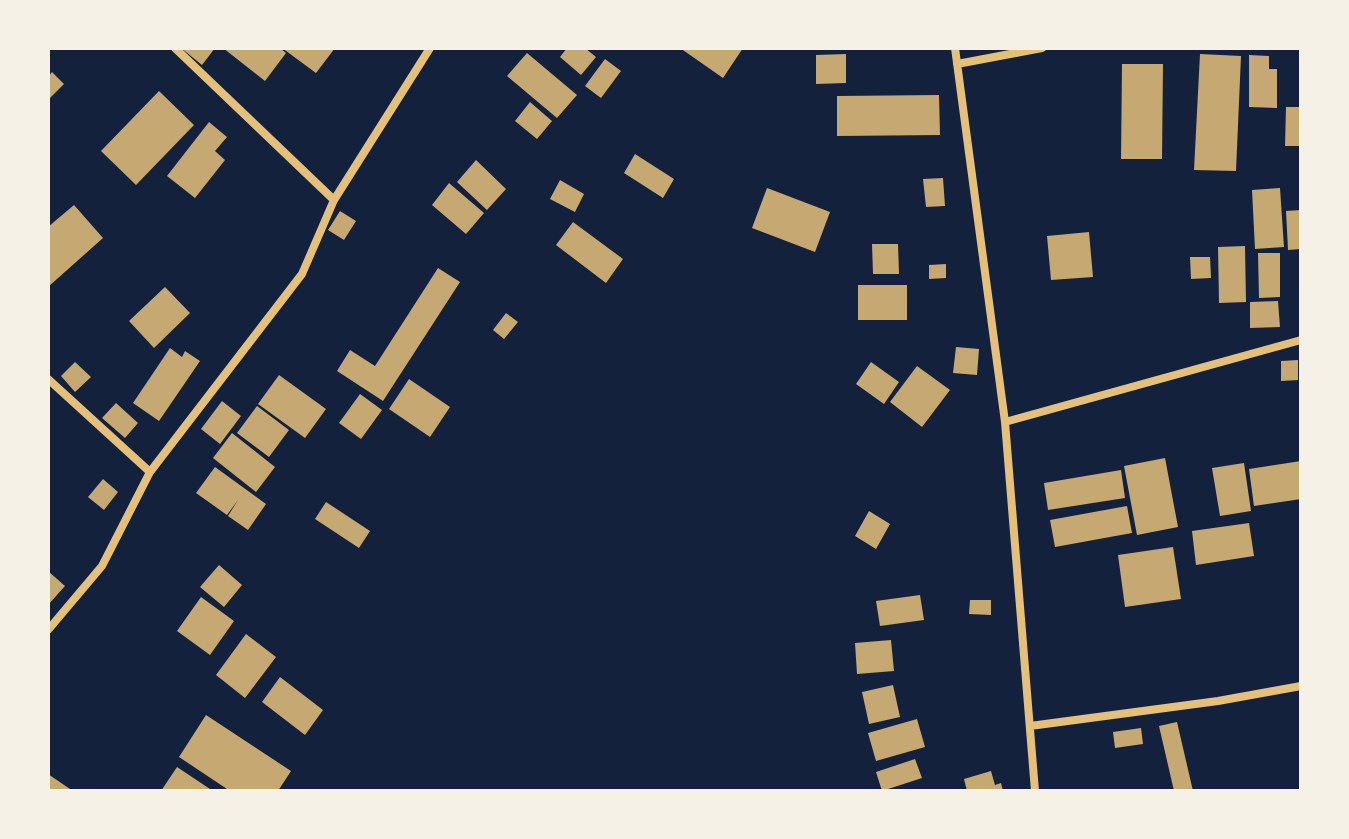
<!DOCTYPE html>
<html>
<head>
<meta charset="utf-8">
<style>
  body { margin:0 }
  #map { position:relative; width:1349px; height:839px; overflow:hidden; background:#14213d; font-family:"Libre Baskerville",serif }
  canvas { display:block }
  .frame { position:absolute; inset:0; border:50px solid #f6f1e7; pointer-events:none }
</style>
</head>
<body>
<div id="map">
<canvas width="1349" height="839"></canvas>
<div class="frame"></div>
</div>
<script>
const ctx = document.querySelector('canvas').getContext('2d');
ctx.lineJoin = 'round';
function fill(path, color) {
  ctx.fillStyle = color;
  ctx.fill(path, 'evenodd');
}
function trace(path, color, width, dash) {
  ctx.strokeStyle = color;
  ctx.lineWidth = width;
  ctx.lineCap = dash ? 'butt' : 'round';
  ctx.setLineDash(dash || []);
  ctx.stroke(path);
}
fill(new Path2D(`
  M181 48H215L202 65Z
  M223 48H280L286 53 265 81Z
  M282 48H335L316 73Z
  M567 48H585L596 57 581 75 560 57Z
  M680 48H743L723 78Z
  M527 53 577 95 557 118 507 76Z
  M846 54V83L816 84V55Z
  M1200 54 1241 56 1236 171 1194 170Z
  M1249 55 1269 56V69H1277V108L1249 107Z
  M605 59 621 71 601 98 585 86Z
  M1122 64H1163L1162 159H1121Z
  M52 72 64 84 48 100V77Z
  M159 91 194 125 136 185 101 151Z
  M939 95 940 135 837 136V96Z
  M530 102 552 121 537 139 515 121Z
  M1286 107H1301V146H1285Z
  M209 122 227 137 215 151 225 160 195 198 167 176Z
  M635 154 674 179 663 198 624 173Z
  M476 160 506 189 487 210 457 182Z
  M943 178 945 206 926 207 923 179Z
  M560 180 584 194 575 212 550 199Z
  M449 183 484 213 466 234 432 205Z
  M767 188 830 212 815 252 752 228Z
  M1280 188 1284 247 1255 249 1252 190Z
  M74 205 103 238 48 287V227Z
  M1301 210V249L1288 250 1286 211Z
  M340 211 356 221 344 240 328 230Z
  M573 222 623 259 606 283 556 245Z
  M1089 232 1093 277 1051 280 1047 236Z
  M872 244H898L899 274H873Z
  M1245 246 1246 302 1219 303 1218 247Z
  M1258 253H1280V297L1259 298Z
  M1190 257H1210L1211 278 1191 279Z
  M946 264V278L929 279V265Z
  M438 268 460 282 383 401 337 371 350 350 375 366Z
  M858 285H907V320H858Z
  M165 287 190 313 154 348 129 321Z
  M1278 301 1280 327 1250 328V302Z
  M506 313 518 322 504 339 493 330Z
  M956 347 979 349 977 375 953 373Z
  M170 348 182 357 185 351 200 361 159 421 133 403Z
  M1298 360V380L1281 381V361Z
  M75 362 91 377 75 392 61 376Z
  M871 362 899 382 884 404 856 384Z
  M917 366 950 390 922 427 890 402Z
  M279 375 326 409 305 438 258 404Z
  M409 379 450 407 430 437 389 409Z
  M360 394 382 410 361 439 339 423Z
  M222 401 241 416 220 444 201 429Z
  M116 403 138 423 125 438 102 418Z
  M257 406 289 430 269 457 237 433Z
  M232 433 275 467 256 492 213 458Z
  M1165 458 1178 527 1137 535 1124 466Z
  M1301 461V499L1254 506 1249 469Z
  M1244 463 1251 511 1220 516 1212 468Z
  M215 467 266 504 248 530 228 516 238 500 227 515 196 493Z
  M1121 470 1125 498 1048 510 1044 483Z
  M103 479 118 492 104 510 88 497Z
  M326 502 370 531 359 548 315 519Z
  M1127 506 1132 533 1055 547 1050 520Z
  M869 511 890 524 876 549 855 536Z
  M1249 523 1254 556 1196 565 1192 531Z
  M1173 547 1181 599 1125 607 1118 555Z
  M219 565 242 585 224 607 200 587Z
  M48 571 65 586 48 605Z
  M920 595 924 620 880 626 876 601Z
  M201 597 234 621 210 655 177 631Z
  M970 600H991V615L969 614Z
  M246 634 276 657 245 698 216 675Z
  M891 640 894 671 857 674 855 643Z
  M280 677 323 710 305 735 262 702Z
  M893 685 900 717 869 724 862 692Z
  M206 715 291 771 278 791H230L179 757Z
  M917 719 925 747 876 761 868 733Z
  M1177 722 1193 791H1174L1159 726Z
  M1141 728 1143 744 1115 748 1113 732Z
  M915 759 922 778 882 791 876 772Z
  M177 767 213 791H161Z
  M991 771 995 785 1001 783 1003 791H967L964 779Z
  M48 774 73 791H48Z`), '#c6a872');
trace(new Path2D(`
  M175 48 334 200
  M955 48 1005 422 1035 791
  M957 64 1042 48
  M48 379 150 472
  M1005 422 1301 340
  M48 630 102 566 150 472 302 274 334 200 430 48
  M1030 726 1218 701 1301 686`), '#e5c07b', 8);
</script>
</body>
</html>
